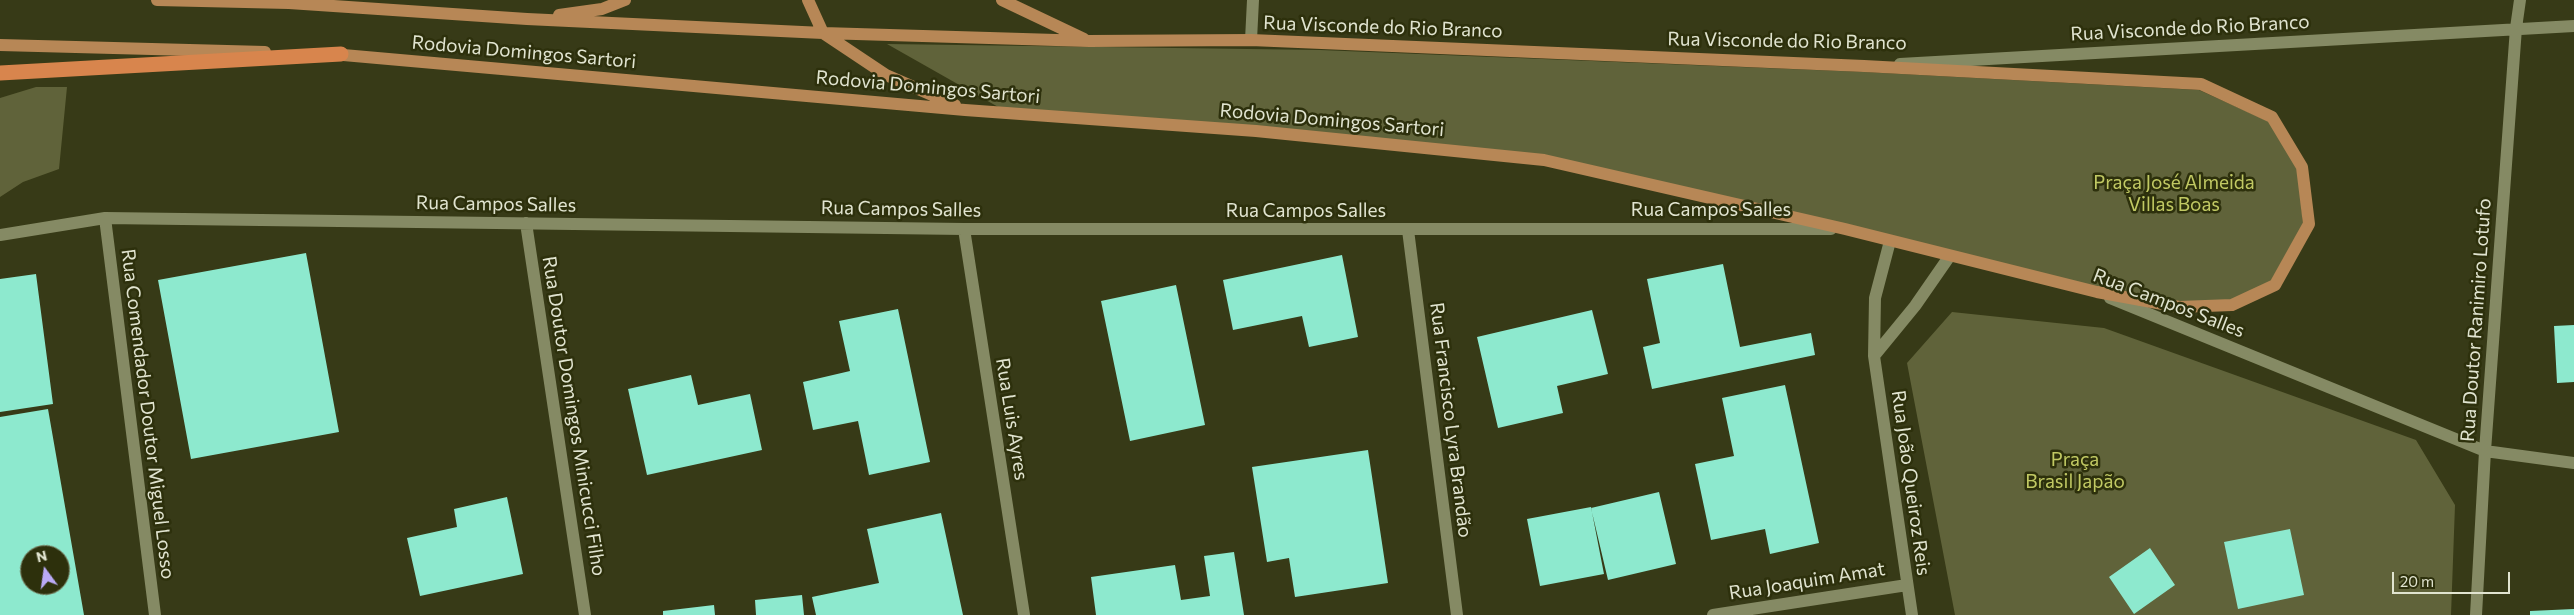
<!DOCTYPE html>
<html>
<head>
<meta charset="utf-8">
<style>
  body { margin:0 }
  #map { position:relative; width:2574px; height:615px; overflow:hidden; background:#373a17; font-family:Commissioner,sans-serif }
  canvas { display:block }
  .north { position:absolute; left:20px; top:545px; width:50px; height:50px; box-sizing:border-box; background:#2d300c; border:1px solid #75785a; border-radius:50%; rotate:346deg; font-size:14px; font-weight:700; line-height:20px; text-align:center; color:#e1e4d0 }
  .north::after { content:''; display:block; margin:auto; width:18px; height:22px; background:#baaaf6; clip-path:polygon(50% 0,100% 100%,50% 72%,0 100%) }
  .scale { position:absolute; left:2392px; top:572px; width:118px; height:22px; box-sizing:border-box; border:2px solid #e1e4d0; border-top:0; padding-left:6px; font-size:15px; line-height:18px; white-space:nowrap; color:#e1e4d0; -webkit-text-stroke:4px #2d300c; paint-order:stroke }
</style>
</head>
<body>
<div id="map">
<canvas width="2574" height="615"></canvas>
<div class="north">N</div>
<div class="scale">20 m</div>
</div>
<script>
const ctx = document.querySelector('canvas').getContext('2d');
ctx.lineJoin = 'round';
function fill(path, color) {
  ctx.fillStyle = color;
  ctx.fill(path, 'evenodd');
}
function trace(path, color, width, dash) {
  ctx.strokeStyle = color;
  ctx.lineWidth = width;
  ctx.lineCap = dash ? 'butt' : 'round';
  ctx.setLineDash(dash || []);
  ctx.stroke(path);
}
function label(font, color, halo, rows, align = 'center') {
  ctx.font = font + ' Commissioner,sans-serif';
  ctx.lineWidth = 5;
  ctx.setLineDash([]);
  ctx.textBaseline = 'middle';
  ctx.strokeStyle = halo;
  ctx.fillStyle = color;
  for (const [text, x, y, turn = 0] of rows) {
    ctx.save();
    ctx.translate(x, y);
    ctx.rotate((+turn || 0) * Math.PI / 180);
    ctx.textAlign = isNaN(turn) ? turn : align;
    if (halo) ctx.strokeText(text, 0, 0);
    ctx.fillText(text, 0, 0);
    ctx.restore();
  }
}
fill(new Path2D(`
  M887 44 1320 50 1864 72 2199 90 2270 122 2298 169 2303 224 2271 281 2231 300 2180 302 2101 288 1546 156 1000 108Z
  M36 87H67L59 169 23 182 0 197V98Z
  M1952 312 2104 328 2416 440 2455 505 2451 615H1955L1907 363Z`), '#60633a');
fill(new Path2D(`
  M306 253 339 432 191 459 158 280Z
  M1342 255 1358 337 1309 347 1302 316 1233 330 1223 280Z
  M1723 264 1740 347 1811 333 1815 355 1652 389 1643 347 1660 343 1647 279Z
  M36 274 53 404 0 412V279Z
  M1176 285 1205 425 1130 441 1101 301Z
  M898 309 930 462 869 475 858 421 813 430 803 382 850 371 839 321Z
  M1592 310 1608 374 1557 386 1563 413 1498 428 1477 337Z
  M2574 325V382L2557 383 2554 326Z
  M691 375 698 405 750 394 762 450 647 475 628 389Z
  M1785 385 1819 543 1770 554 1765 529 1711 540 1695 464 1734 456 1722 398Z
  M48 409 84 615H0V417ZM30 555H60V585H30Z
  M1368 450 1388 583 1295 597 1289 558 1267 562 1252 467Z
  M1659 492 1676 564 1608 580 1591 508Z
  M507 497 523 574 420 596 407 538 457 527 454 509Z
  M1591 507 1604 574 1540 586 1527 519Z
  M941 513 963 615H816L812 597 879 583 867 529Z
  M2290 529 2304 595 2238 609 2224 542Z
  M2150 548 2175 585 2134 614 2109 577Z
  M1234 552 1244 615H1096L1091 577 1175 565 1181 600 1210 596 1204 556Z
  M802 595 804 615H756L755 600Z
  M714 605 715 615H663V611Z
  M2574 609V615H2530V611Z`), '#8de9ce');
trace(new Path2D(`
  M1251 40 1253 0
  M1900 64 2574 26
  M105 218 155 615
  M526 223 585 615
  M964 229 1024 615
  M1408 230 1457 615
  M0 235 105 218 964 229H1831
  M1890 241 1875 298 1874 356 1912 615
  M2110 298 2485 451 2574 463
  M1874 356 1915 306 1949 257
  M1713 615 1907 585
  M2476 615 2485 451 2516 28 2520 0`), '#858a64', 12);
trace(new Path2D(`
  M157 0 289 3 527 19 823 33 1089 41 1251 40 1864 66 2201 84 2272 117 2302 167 2309 224 2275 285 2232 305 2179 307 2097 292 1845 229 1544 160 1256 131 965 110 332 54
  M808 0 823 33 886 75 955 105
  M1002 0 1084 39
  M559 15 602 9 625 0
  M0 45 265 52`), '#b78756', 12);
trace(new Path2D(`
  M0 73 341 54`), '#d8854d', 15);
label('19px', '#e1e4d0', '#2d300c', [
  ["Rua Visconde do Rio Branco",1383,27,2],
  ["Rua Visconde do Rio Branco",2190,28,-3],
  ["Rua Visconde do Rio Branco",1787,41,1],
  ["Rodovia Domingos Sartori",524,52,5],
  ["Rodovia Domingos Sartori",928,87,5],
  ["Rodovia Domingos Sartori",1332,120,5],
  ["Rua Campos Salles",496,204,1],
  ["Rua Campos Salles",901,209,1],
  ["Rua Campos Salles",1711,210],
  ["Rua Campos Salles",1306,211],
  ["Rua Campos Salles",2169,303,21],
  ["Rua Doutor Ranimiro Lotufo",2476,320,-86],
  ["Rua Comendador Doutor Miguel Losso",148,414,83],
  ["Rua Doutor Domingos Minicucci Filho",574,416,81],
  ["Rua Luis Ayres",1012,419,81],
  ["Rua Francisco Lyra Brandão",1451,420,83],
  ["Rua João Queiroz Reis",1911,483,82],
  ["Rua Joaquim Amat",1807,581,-9]
]);
label('19px', '#c1c963', '#2d300c', [
  ["Praça José Almeida",2174,183],
  ["Villas Boas",2174,205],
  ["Praça",2075,460],
  ["Brasil Japão",2075,482]
]);
</script>
</body>
</html>
